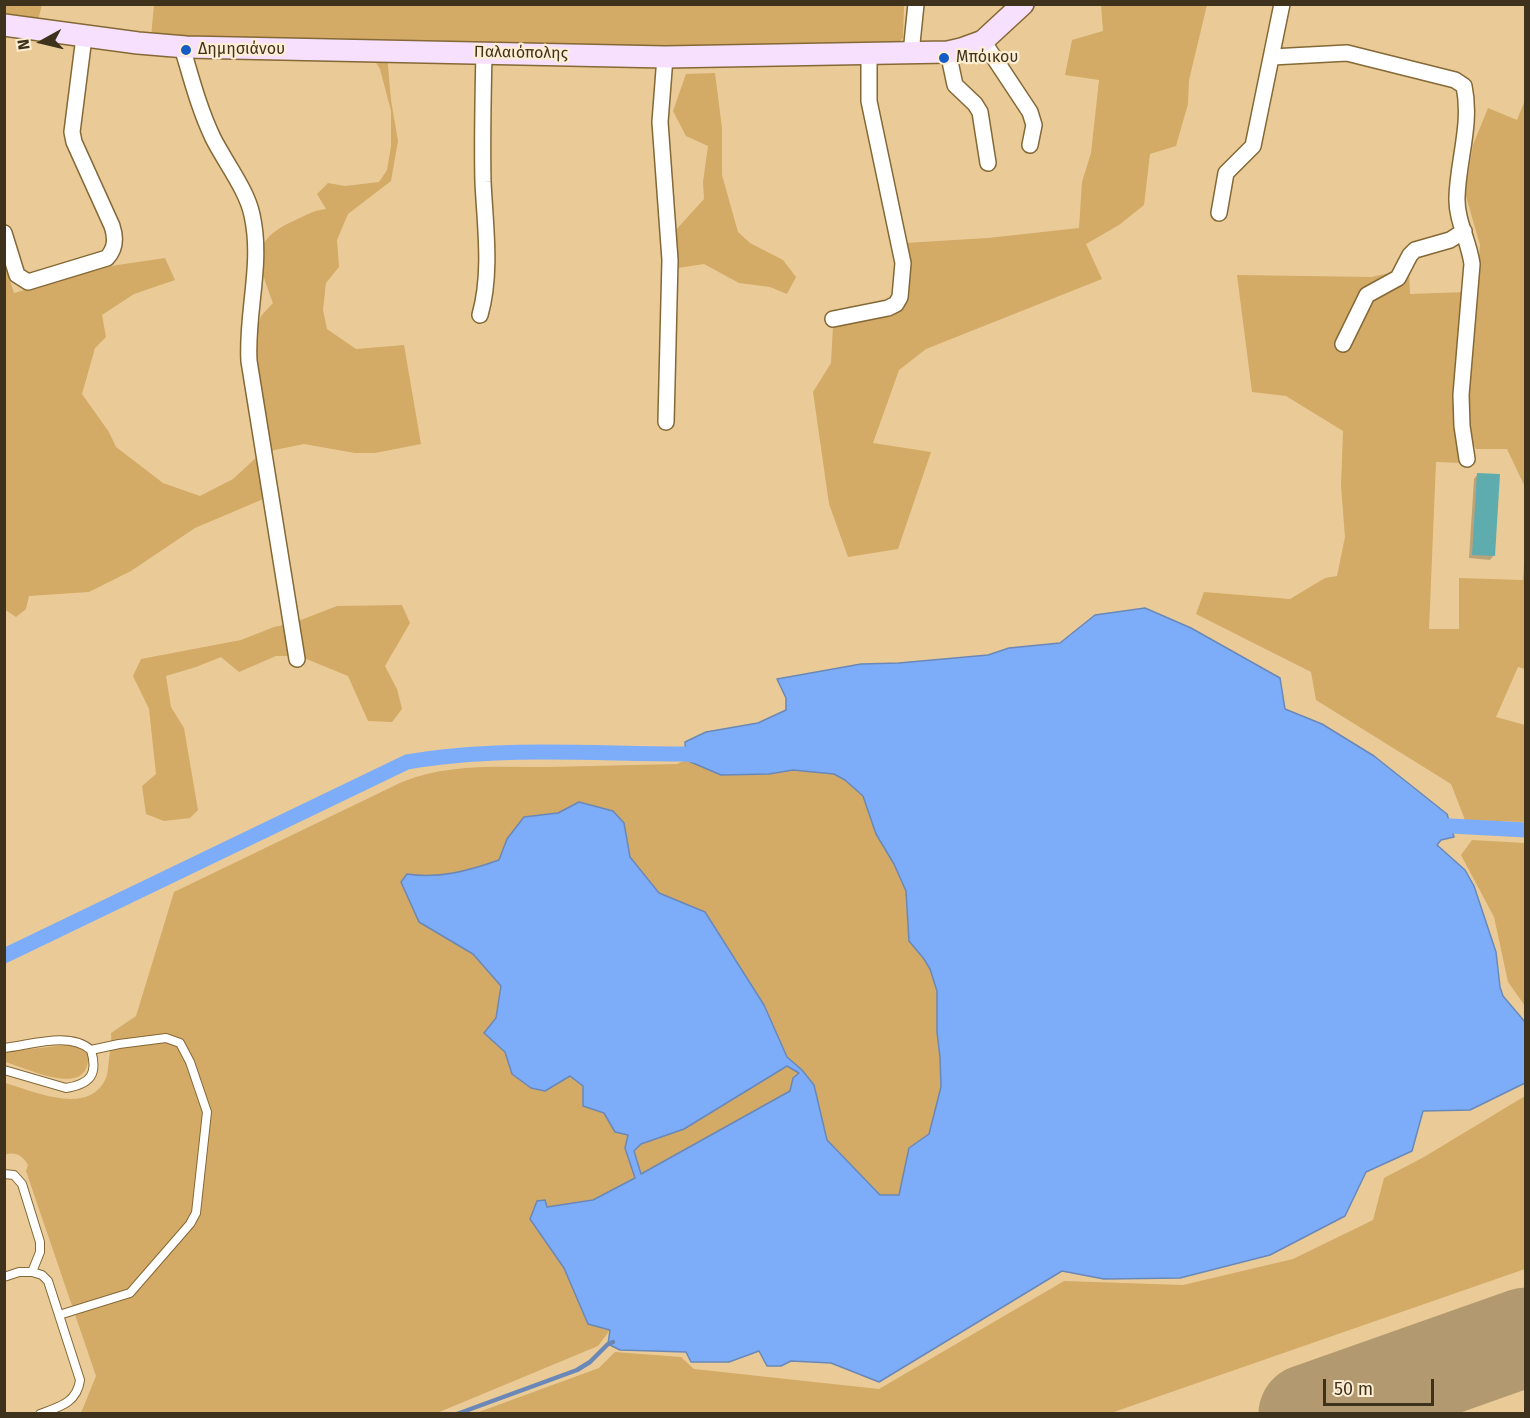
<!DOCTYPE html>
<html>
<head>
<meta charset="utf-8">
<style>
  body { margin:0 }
  #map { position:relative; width:1530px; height:1418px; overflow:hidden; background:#eacb97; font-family:"Fira Sans",sans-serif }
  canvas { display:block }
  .frame { position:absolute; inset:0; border:6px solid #3f321d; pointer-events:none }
  .north { position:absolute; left:12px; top:12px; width:60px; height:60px; -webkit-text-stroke:4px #feeed4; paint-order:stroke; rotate:262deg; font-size:16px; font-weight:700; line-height:24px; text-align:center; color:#3f321d }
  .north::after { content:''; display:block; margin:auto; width:21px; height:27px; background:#3f321d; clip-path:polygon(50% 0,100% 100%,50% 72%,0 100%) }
  .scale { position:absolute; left:1323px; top:1379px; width:111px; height:27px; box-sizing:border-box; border:3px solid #3f321d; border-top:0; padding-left:8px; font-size:18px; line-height:21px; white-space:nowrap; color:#3f321d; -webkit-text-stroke:4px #feeed4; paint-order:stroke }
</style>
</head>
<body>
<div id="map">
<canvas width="1530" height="1418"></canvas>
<div class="frame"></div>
<div class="north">N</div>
<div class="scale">50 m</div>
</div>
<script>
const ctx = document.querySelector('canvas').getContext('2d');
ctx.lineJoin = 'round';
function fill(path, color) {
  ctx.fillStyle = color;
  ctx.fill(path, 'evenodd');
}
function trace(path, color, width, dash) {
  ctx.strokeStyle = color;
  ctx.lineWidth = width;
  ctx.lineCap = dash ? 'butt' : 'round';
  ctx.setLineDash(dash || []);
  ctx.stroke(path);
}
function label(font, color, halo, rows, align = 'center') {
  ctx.font = font + ' "Fira Sans",sans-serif';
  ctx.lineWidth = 4.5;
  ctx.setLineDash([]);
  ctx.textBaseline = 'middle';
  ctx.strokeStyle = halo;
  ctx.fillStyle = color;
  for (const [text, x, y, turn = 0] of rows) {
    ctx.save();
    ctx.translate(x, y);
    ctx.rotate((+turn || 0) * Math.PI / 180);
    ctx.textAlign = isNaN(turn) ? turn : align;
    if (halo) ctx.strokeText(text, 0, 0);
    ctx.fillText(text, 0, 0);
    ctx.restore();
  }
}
fill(new Path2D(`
  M5 5H42L38 20 5 16Z
  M154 5H904L903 38 898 43 704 49 386 44 391 100 398 141 391 181 348 214 337 240 339 267 326 283 323 310 327 329 356 349 404 345 421 444 375 453H355L304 444 270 451 268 497 195 528 131 571 89 592 29 596 26 609 16 617 4 609V261L14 293 111 266 165 258 175 280 134 294 102 315 106 337 95 348 82 394 109 432 116 447 163 483 200 496 233 479 258 456 259 394 255 337 261 316 273 303C260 265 247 243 291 222 303 217 313 210 326 209L317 194 328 183 345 186 379 182 387 170 391 146V111L380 69 364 44 151 37Z
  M1101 5H1207L1189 80 1188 104 1176 146 1150 154 1144 205 1119 225 1086 244 1102 279 926 349 899 370 873 443 931 452 898 549 848 557 829 504 813 392 831 363 833 326 897 310 905 243 988 238 1079 228 1082 182 1091 153 1099 80 1065 75 1072 40 1103 31Z
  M715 73 722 128V175L738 232 750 243 783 260 796 277 787 294 770 287 739 283 704 264 678 268 674 232 704 199 703 182 708 146 686 136 673 111 686 74Z
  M1525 100 1526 101 1525 487 1507 449H1476L1468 436 1466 411 1480 245 1465 193 1473 145 1488 108 1517 120Z
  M1409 269 1410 294 1466 292 1461 463 1436 462 1429 629H1459V578L1523 580 1525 546V669L1518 667 1496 717 1525 725V822L1465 820 1451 784 1316 700 1311 672 1196 614 1204 592 1290 599 1325 578 1337 576 1345 537 1341 486 1343 431 1286 396 1252 392 1237 275 1371 277Z
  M402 605 410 623 385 666 397 689 402 709 392 722 368 721 348 676 299 656H276L239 672 221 657 196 667 166 676 171 707 184 728 198 810 190 818 164 821 146 814 142 786 156 774 149 709 133 676 141 659 241 640 274 627 293 623 337 606Z
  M686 760 721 775 769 774 793 770 834 774 845 780 863 796 871 815 872 824 894 864 906 891 909 941 924 959 930 969 937 991V1032L940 1057 941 1087 929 1134 909 1148 900 1195H880L827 1140 814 1085 802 1070 787 1057 764 1005 705 912 659 893 630 857 624 823 579 802 558 814 524 817 507 839 499 860 464 872 424 877 419 922 473 954 501 986 496 1018 484 1033 505 1052 512 1074 555 1084 570 1076 583 1085V1106L605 1113 615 1132 628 1135 625 1148 635 1178 593 1200 546 1207 530 1218 564 1268 588 1323 610 1330 598 1346 437 1413H81L96 1376 26 1171 28 1165C23 1156 15 1151 5 1155V1083C34 1091 89 1117 106 1078 108 1073 108 1066 109 1060 110 1050 112 1043 111 1033L136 1016 174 892 402 782C449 763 498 767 548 767 591 766 634 765 677 764Z
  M1472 840 1525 843V1006L1508 982 1494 917 1461 855Z
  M66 1045 80 1047 88 1054C91 1101 28 1068 5 1062V1052Z
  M787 1065 799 1073 793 1078 790 1091 641 1175 634 1151 640 1144 684 1129Z
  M1525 1096V1269L1111 1413H476L599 1368 615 1352 681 1357 694 1369 879 1389 1064 1281 1183 1285 1293 1259 1373 1220 1384 1178 1424 1157Z`), '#d3aa66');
const water = new Path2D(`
  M1145 608 1191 628 1280 678 1285 709 1322 724 1374 756 1447 814 1454 837 1441 840 1437 845 1465 870 1474 886 1496 952 1500 987 1503 996 1525 1022V1083L1470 1110 1423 1111 1412 1151 1366 1172 1345 1216 1270 1255 1180 1278 1104 1279 1062 1271 879 1382 831 1363 791 1361 781 1366H767L759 1351 729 1362H691L686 1352 620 1350 608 1344 610 1330 588 1324 564 1268 530 1219 537 1201 545 1200 547 1207 593 1200 635 1178 625 1148 628 1135 615 1132 604 1113 583 1106V1086L570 1076 545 1091 531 1088 512 1074 505 1052 484 1033 496 1018 501 986 473 954 419 922 401 882 407 874C439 879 468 871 499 860L507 839 524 817 558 813 579 802 613 811 624 823 630 857 659 893 705 912 764 1005 787 1057 802 1070 814 1085 827 1140 880 1195H899L909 1148 929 1134 941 1087 940 1057 937 1032V991L930 969 924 959 909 941 906 891 894 864 876 834 863 796 845 780 834 774 793 770 769 774 721 775 686 760 685 742 706 732 758 723 786 710V698L777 679 861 664 899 663 988 655 1009 648 1060 643 1095 615ZM787 1066 799 1073 793 1078 790 1091 641 1174 634 1151 641 1144 684 1129Z`);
fill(water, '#7dadf9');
trace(water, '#6a88b7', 1.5);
fill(new Path2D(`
  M1478 474 1494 555 1490 560 1469 558 1474 479Z`), '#0003');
trace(new Path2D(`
  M457 1414 577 1370 590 1362 608 1344 613 1342`), '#6a88b7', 4.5);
trace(new Path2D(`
  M1432 825 1526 830
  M4 956 407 762C496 746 594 754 684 754L704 756`), '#7dadf9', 15);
trace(new Path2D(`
  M1308 1414 1526 1337`), '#b2996f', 99);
fill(new Path2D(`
  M1477 473 1500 474 1495 556 1472 555Z`), '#5facaf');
const service = new Path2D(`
  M4 1048C31 1045 70 1031 91 1050 98 1074 91 1084 66 1088L4 1070
  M4 1174 14 1175 22 1184 40 1242V1252L32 1272H19L4 1277
  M32 1272 42 1275 48 1281 80 1380C77 1403 59 1407 40 1414
  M59 1315 130 1293 190 1224 196 1213 207 1112 190 1062 180 1043 166 1038 119 1044 91 1050`);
const minor = new Path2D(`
  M983 41 1030 112 1034 125 1030 145
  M182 47C191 77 199 109 213 138 225 162 247 190 252 215 263 264 246 313 249 361L297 659
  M948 52 955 85 975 104 980 112 988 163
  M911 53 916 4
  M665 57 660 122 670 260 666 422
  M1272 57 1347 53 1455 80 1464 86C1472 124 1458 160 1457 197 1456 220 1469 241 1472 264L1461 395 1462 426 1467 459
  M1219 213 1226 173 1253 146 1282 4
  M4 233 17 275 28 282 107 258C116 248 116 238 112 226L74 142 72 132 84 37
  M480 315C492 273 485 225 483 182 482 139 483 96 484 53
  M833 319 888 308 896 304 900 297 903 263 869 101V54
  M1343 344 1367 295 1398 278 1410 255 1415 250 1450 240 1464 231`);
const secondary = new Path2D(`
  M4 25 138 43 186 47 665 57 948 52 961 49 983 41 1023 4`);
trace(service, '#846836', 10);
trace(minor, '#846836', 18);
trace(secondary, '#846836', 24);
trace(service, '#fff', 8);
trace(minor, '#fff', 15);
trace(secondary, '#f7e0fd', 21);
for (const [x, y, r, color] of [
  [186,50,6,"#155cc7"],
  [944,58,6,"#155cc7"]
]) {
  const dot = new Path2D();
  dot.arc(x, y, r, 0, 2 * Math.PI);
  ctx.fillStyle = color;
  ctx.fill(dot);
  trace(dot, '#feeed4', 2);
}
label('16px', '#3f321d', '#feeed4', [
  ["Δημησιάνου",198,50],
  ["Μπόικου",956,58]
], 'left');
label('16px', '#3f321d', '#feeed4', [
  ["Παλαιόπολης",521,53,1]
]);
</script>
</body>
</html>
